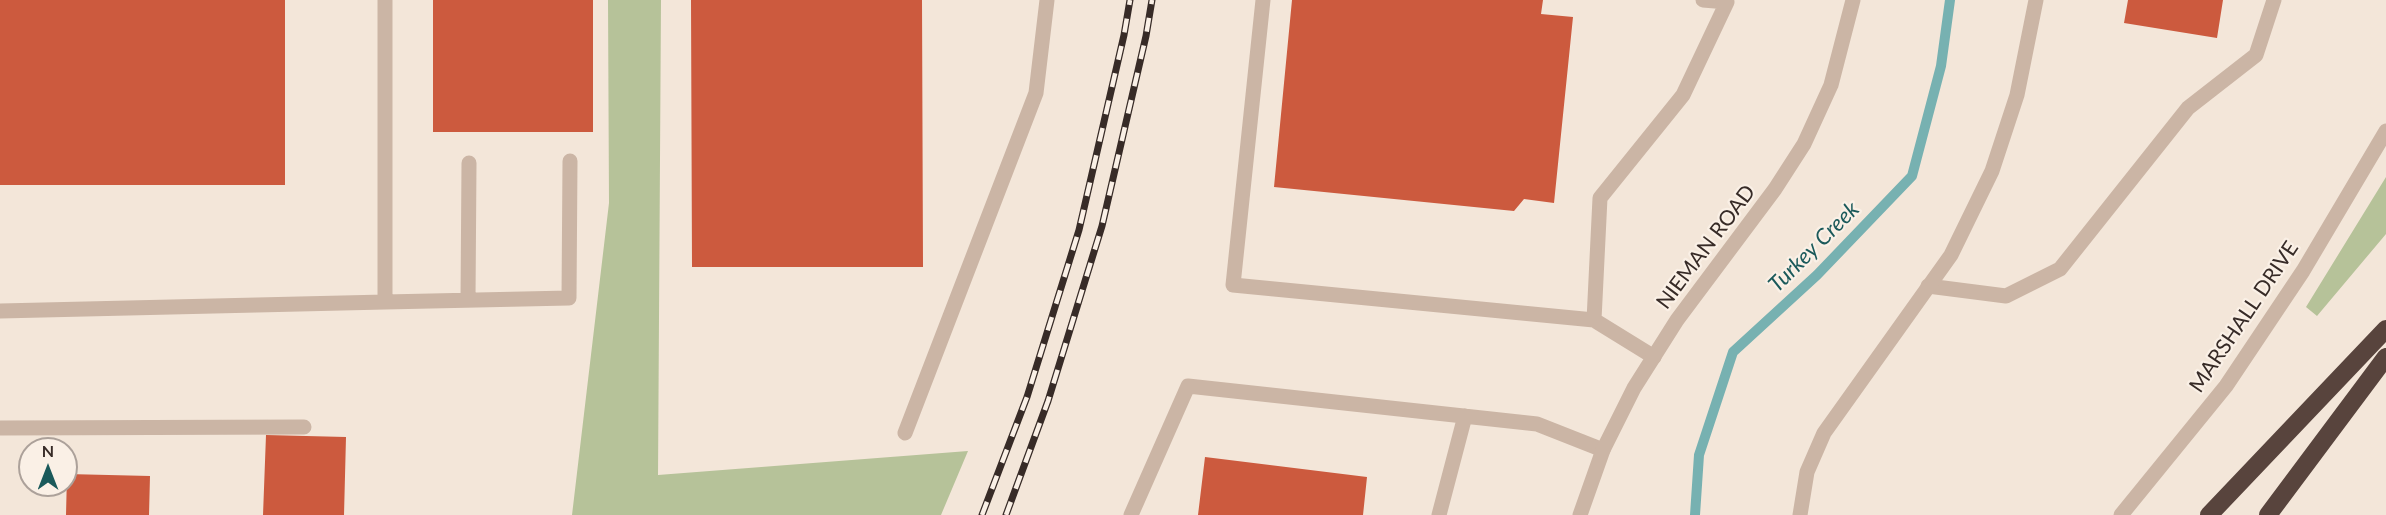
<!DOCTYPE html>
<html>
<head>
<meta charset="utf-8">
<style>
  body { margin:0 }
  #map { position:relative; width:2386px; height:515px; overflow:hidden; background:#f3e6d9; font-family:Lato,sans-serif }
  canvas { display:block }
  .north { position:absolute; left:18px; top:437px; width:60px; height:60px; box-sizing:border-box; background:#faf0e6; border:2px solid #aca19a; border-radius:50%; rotate:0deg; font-size:16px; font-weight:700; line-height:24px; text-align:center; color:#372b27 }
  .north::after { content:''; display:block; margin:auto; width:21px; height:27px; background:#1a595a; clip-path:polygon(50% 0,100% 100%,50% 72%,0 100%) }
</style>
</head>
<body>
<div id="map">
<canvas width="2386" height="515"></canvas>
<div class="north">N</div>
</div>
<script>
const ctx = document.querySelector('canvas').getContext('2d');
ctx.lineJoin = 'round';
function fill(path, color) {
  ctx.fillStyle = color;
  ctx.fill(path, 'evenodd');
}
function trace(path, color, width, dash) {
  ctx.strokeStyle = color;
  ctx.lineWidth = width;
  ctx.lineCap = dash ? 'butt' : 'round';
  ctx.setLineDash(dash || []);
  ctx.stroke(path);
}
function label(font, color, halo, rows, align = 'center') {
  ctx.font = font + ' Lato,sans-serif';
  ctx.lineWidth = 4.5;
  ctx.setLineDash([]);
  ctx.textBaseline = 'middle';
  ctx.strokeStyle = halo;
  ctx.fillStyle = color;
  for (const [text, x, y, turn = 0] of rows) {
    ctx.save();
    ctx.translate(x, y);
    ctx.rotate((+turn || 0) * Math.PI / 180);
    ctx.textAlign = isNaN(turn) ? turn : align;
    if (halo) ctx.strokeText(text, 0, 0);
    ctx.fillText(text, 0, 0);
    ctx.restore();
  }
}
fill(new Path2D(`
  M608 0H661L658 475 968 451 941 515H572L609 203Z
  M2386 177V234L2317 316 2306 307Z`), '#b6c299');
trace(new Path2D(`
  M1695 515 1699 455 1733 352 1817 275 1912 176 1941 66 1950 0`), '#77b1b1', 10);
fill(new Path2D(`
  M0 0H285V185H0Z
  M433 0H593V132H433Z
  M691 0H922L923 267H692Z
  M1292 0H1543L1541 14 1573 17 1554 203 1524 199 1514 211 1274 187Z
  M2128 0H2223L2217 38 2124 23Z
  M266 435 346 437 344 515H263Z
  M1205 457 1367 477 1363 515H1198Z
  M67 474 150 476 149 515H66Z`), '#cc5a3e');
trace(new Path2D(`
  M1263 0 1233 285 1594 320 1654 357
  M1928 286 2006 296 2060 269 2188 108 2256 55 2274 0
  M468 300 469 163
  M385 302 569 298 570 161
  M0 311 385 302V0
  M1594 320 1600 198 1683 95 1727 2 1703 0
  M0 428 304 427
  M905 433 1036 93 1047 0
  M1131 515 1188 386 1537 424 1603 450
  M1439 515 1465 416`), '#cbb5a5', 15);
trace(new Path2D(`
  M1580 515 1603 450 1634 388 1677 320 1775 189 1804 144 1831 85 1853 0
  M1800 515 1807 472 1824 433 1951 255 1992 171 2017 95 2036 0`), '#cbb5a5', 15);
trace(new Path2D(`
  M2121 515 2226 386 2303 271 2386 131`), '#cbb5a5', 15);
trace(new Path2D(`
  M2209 515 2386 329
  M2268 515 2386 357`), '#58443d', 18);
const rail = new Path2D(`
  M982 515 1027 397 1079 230 1124 35 1130 0
  M1006 515 1048 401 1102 226 1146 36 1152 0`);
trace(rail, '#372b27', 7);
trace(rail, '#faf0e6', 4.5, [14]);
label('21px', '#372b27', '#faf0e6', [
  ["NIEMAN ROAD",1706,247,-53],
  ["MARSHALL DRIVE",2244,317,-56]
]);
label('italic 22px', '#1a595a', '#faf0e6', [
  ["Turkey Creek",1814,247,-45]
]);
</script>
</body>
</html>
